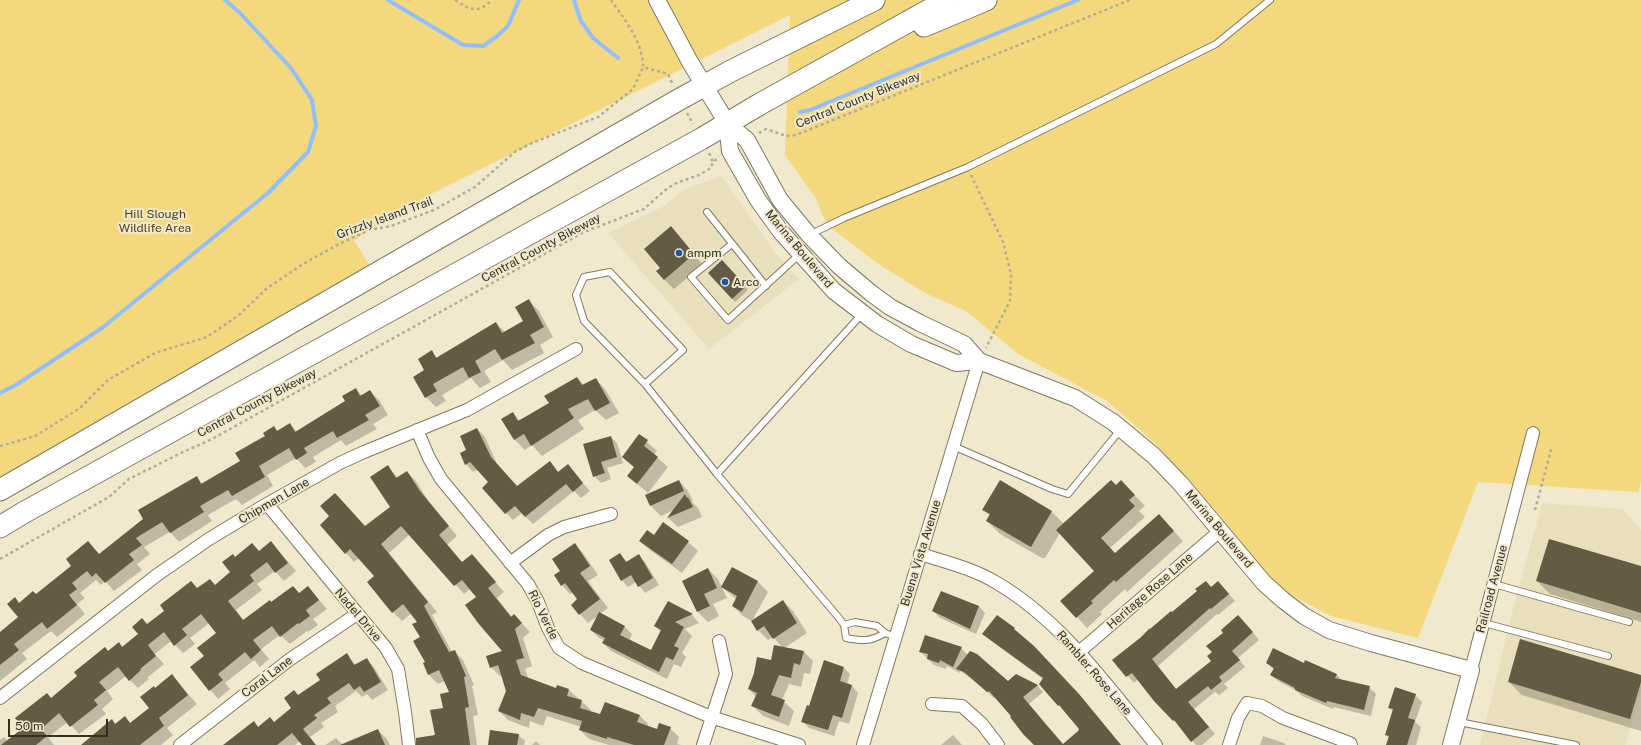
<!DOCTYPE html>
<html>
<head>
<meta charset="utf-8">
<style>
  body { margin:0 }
  #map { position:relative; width:1641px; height:745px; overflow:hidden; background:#f1e9cd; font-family:"Public Sans",sans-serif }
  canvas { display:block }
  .scale { position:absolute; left:8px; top:719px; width:100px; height:18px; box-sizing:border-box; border:2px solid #322f25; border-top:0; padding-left:5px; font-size:12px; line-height:14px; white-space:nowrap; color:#322f25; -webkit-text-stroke:3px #f1e9cd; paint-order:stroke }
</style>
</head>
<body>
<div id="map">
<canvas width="1641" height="745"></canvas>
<div class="scale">50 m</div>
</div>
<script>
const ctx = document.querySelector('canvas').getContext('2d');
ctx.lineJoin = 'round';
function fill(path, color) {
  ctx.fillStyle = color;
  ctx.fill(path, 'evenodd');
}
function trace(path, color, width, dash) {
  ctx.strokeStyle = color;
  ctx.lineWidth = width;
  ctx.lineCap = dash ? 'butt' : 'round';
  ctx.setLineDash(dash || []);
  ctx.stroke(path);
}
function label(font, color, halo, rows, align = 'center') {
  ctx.font = font + ' "Public Sans",sans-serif';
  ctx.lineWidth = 4;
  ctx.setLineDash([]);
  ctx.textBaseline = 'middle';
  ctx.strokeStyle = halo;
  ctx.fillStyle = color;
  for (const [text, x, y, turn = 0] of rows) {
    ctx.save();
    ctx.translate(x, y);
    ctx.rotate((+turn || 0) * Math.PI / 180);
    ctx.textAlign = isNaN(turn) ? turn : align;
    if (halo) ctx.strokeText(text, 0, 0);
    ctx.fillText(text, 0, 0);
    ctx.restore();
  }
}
fill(new Path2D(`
  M722 176 773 250 799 279 709 349 608 233 664 206 685 189Z
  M1542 503 1623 509 1641 530V690L1625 745H1480L1513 609Z`), '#eadfbc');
fill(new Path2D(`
  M0 0H1641V481L1638 492 1478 482 1418 638 1331 616 1276 587 1215 510 1156 444 1107 401 1018 354 966 311 925 293 880 265 827 225 815 197 785 155 790 15 433 193 354 240 375 274 0 491Z`), '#f4d87e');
fill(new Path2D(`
  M671 228 703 265 674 289 664 279 661 268Z
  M722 261 748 290 735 302 709 273Z
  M529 301 539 311 553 337 540 345 544 353 512 370 503 360 484 371 491 382 480 388 471 378 442 395 446 401 436 407 426 397V370L431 352 438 358 496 323 505 332 524 322Z
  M577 378 584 385 596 379 605 389 619 413 606 420 595 410 578 420 584 429 542 456 532 445 525 450 515 440 503 419 513 413 520 421 550 403Z
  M356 389 362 396 370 391 379 400 388 415 373 424 377 429 346 446 341 440 313 457 316 462 305 468 296 458 267 475 273 486 242 505 236 499 208 515 212 521 179 542 170 532 144 547 150 554 137 564 142 570 114 591 105 581 101 585 96 580 80 593 85 598 77 604 85 614 57 637 51 631 22 653 27 659 0 681V633L20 618 15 599 20 604 100 555 196 478 203 484 241 461 274 428 278 431 290 424 297 432 346 402Z
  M477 429 485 437 498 466 517 487 549 463 559 473 568 466 590 491 581 498 574 491 533 524 522 513 513 520 506 513 489 482 478 470 473 472 466 464 468 450Z
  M639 435 657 451 654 455 668 467 648 493 628 476 635 468 623 457Z
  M611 437 617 443 623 463 607 468 611 479 601 483 594 476Z
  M388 467 398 478 407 472 416 481 429 502 457 536 447 545 463 563 472 555 504 592 497 598 512 617 514 615 530 632 523 638 532 666 525 669 528 678 557 690V687L569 690 591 710 590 712 601 716 639 715 648 724 647 727 657 730 670 728 679 737 677 744 681 745H609L589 739 580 730 581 727 547 716 543 726 530 721 529 728 508 720 499 711 507 691 502 675 500 676 491 667 504 651 477 597 470 589 464 594 410 534 389 553 437 612 432 615 452 652 454 651 463 660 474 685 472 686 478 715 473 716 477 745H436L444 708 450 693 445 681 438 684 429 675 418 622 412 613 402 621 393 612 376 576 359 558 354 562 321 525 331 516 335 494 365 527 391 507Z
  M679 481 688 491 693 501 692 502 698 508 702 517 678 527 668 518 674 510 661 516 651 506 646 495Z
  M1121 481 1145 506 1139 511 1145 517 1110 548 1115 554 1159 515 1183 541 1127 592 1125 589 1100 612 1102 614 1087 628 1077 617 1095 571 1060 533 1045 558H1042L1000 534 987 521 990 516 984 510 1000 482 1052 512 1064 524Z
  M640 541 688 542 698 551 682 573 650 550Z
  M271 542 296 571 284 581 275 571 257 584 262 590 236 610 244 621 293 587 300 594 308 587 327 609 313 619 318 625 308 632 307 631 290 644 280 635 261 649 269 659 260 667 254 660 225 683 230 689 218 699 192 667 205 656 218 633 209 623 190 638 195 644 183 653 171 641 155 654 164 664 147 678 149 679 138 688 126 676 107 691 113 699 102 709 106 714 79 734 68 722 48 737 54 745H0V740L4 737 8 741 24 728 51 699 119 644 123 647 148 625 198 589 215 585 232 572 236 558 260 552Z
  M575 545 583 553 598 575 588 581 608 608 600 614 624 626 632 634 629 641 651 651 661 632 655 626 668 603 692 615 699 623 685 629 692 636 682 653 686 657 681 667 674 664 667 679 611 651 603 643 604 640 599 638 591 630 599 615 588 623 572 605 579 600 573 592 570 594 562 585V571Z
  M620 554 627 562 638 555 645 562 659 585 645 593 636 582 628 587 622 580Z
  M733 568 758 582 768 592 752 621 743 616 733 606 736 599 722 587Z
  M1641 568V622L1550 594 1537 581Z
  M708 569 718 579 727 598 713 604 719 616 708 622 698 612Z
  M1212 588 1225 589 1235 601 1218 615 1217 614 1158 666 1177 690 1213 661 1245 623 1259 640 1238 658 1245 667 1224 684 1228 688 1219 695 1215 692 1194 709 1215 734 1202 745H1196L1138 679 1134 683 1114 660 1172 613Z
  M941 592 979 606 985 613 976 634 940 618 933 611Z
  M783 601 793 611 807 633 784 648 803 651 813 661 810 674 804 673 801 687 789 684 782 700 794 711 789 726 763 716 753 706 756 697 749 689 782 647 773 637 768 640 758 630Z
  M1014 629 1021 635 1121 745H1035L995 697 994 698 972 679 960 671V673L947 666 946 669 934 665 920 651 961 648 968 655 1008 683 1037 685 1043 692 1029 704 1063 745 1079 732 1080 729 1040 684 1043 679 990 640 984 634Z
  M347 655 356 665 366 659 374 667 388 690 372 700 367 694 362 697 356 691 335 706 338 712 321 723 324 727 310 737 314 742 309 745H304L300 741 295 745H225L254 722 259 728 274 723 293 708 298 696 321 680Z
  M1267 663 1305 665 1336 674 1343 681 1369 687 1376 694 1371 716 1334 707 1333 709 1302 696 1297 691 1278 681 1271 675 1274 670Z
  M844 668 850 674 847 684 852 686 858 693 849 724 839 721 834 736 809 728 802 721 810 707Z
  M172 676 197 704 167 728 173 735 161 745H82L112 720 116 725 130 724 150 708 155 689Z
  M1641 676V731L1522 695 1509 682Z
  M1415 695 1422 702 1415 722 1421 727 1416 745H1387L1389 738 1386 735 1393 711 1389 708Z
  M378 730 387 739 390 745H325L336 738 343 745Z
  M518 735 525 741 524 745H489Z
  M953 735 962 745H941Z
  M1263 736 1284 743 1286 745H1260Z
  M536 741 540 745H532Z`), '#0003');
trace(new Path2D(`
  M388 0 463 45 483 46 496 37 508 26 519 0
  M574 0 581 21 593 38 618 58
  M800 112 810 110 1078 0
  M0 393 16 385 102 328 268 193 308 152 316 126 312 100 291 68 240 13 225 0`), '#90bffc', 4);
fill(new Path2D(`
  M671 226 694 254 664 280 656 271 660 268 644 249Z
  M722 260 746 286 732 299 708 273Z
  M529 299 544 327 530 335 535 343 502 360 495 349 475 361 481 372 469 378 463 367 433 384 437 391 425 398 413 377 424 370 418 359 432 350 436 358 496 322 502 333 523 321 515 307Z
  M577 377 582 385 596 378 610 403 595 411 588 399 568 409 574 418 531 446 524 434 514 440 501 419 513 412 518 421 549 403 544 396Z
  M356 388 360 396 370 390 380 406 365 415 369 420 337 438 333 431 304 448 307 453 296 460 289 448 259 466 265 477 232 496 228 490 200 506 204 512 170 533 162 522 136 538 142 545 129 554 134 560 105 583 96 573 92 577 87 571 72 583 77 589 69 595 77 605 47 629 42 622 14 644 19 650 0 665V632L18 617 7 604 15 597 19 603 33 591 36 594 71 566 66 559 88 541 99 554 143 519 138 510 197 476 201 484 240 461 235 453 265 436 263 433 274 426 277 431 290 423 295 432 345 401 342 396Z
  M477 428 491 457 517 486 550 461 558 472 568 464 583 483 573 492 566 484 525 517 515 506 505 514 482 488 488 482 470 462 465 465 460 453 466 450 460 436Z
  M639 434 648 440 644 446 658 457 637 484 627 476 634 467 622 457Z
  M611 436 617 457 601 462 605 473 593 477 583 444Z
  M388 465 396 478 407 471 420 491 449 526 439 535 462 562 472 554 496 582 488 588 511 617 514 614 522 623 515 629 524 658 516 660 521 675 556 688 557 685 569 689 567 696 582 700 580 708 600 714 605 702 640 715 637 722 657 729 659 723 671 727 664 745H634L607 737V739L579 730 582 721 538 708 534 717 521 713 520 720 498 711 506 691 498 665 490 668 486 656 502 651 478 623 465 605 476 597 462 580 454 586 401 526 381 544 428 602 424 606 449 652 455 650 466 676 464 677 469 707 465 708 470 745H416V738L435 735 430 710 443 708 440 694 449 692 439 670 428 675 423 663 425 662 413 641 420 637 412 624 417 622 403 604 392 613 367 582 374 576 350 549 345 554 320 525 329 516 320 506 335 493 365 526 390 507 370 477Z
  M679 480 684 491 650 506 645 495Z
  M1000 480 1052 511 1031 547 986 521 990 514 982 510Z
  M1111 480 1116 485 1121 480 1135 495 1129 500 1135 506 1101 538 1115 553 1159 514 1174 531 1116 582 1114 580 1091 601 1093 603 1076 618 1060 601 1094 571 1056 530Z
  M685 494 687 498 688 497 693 507 667 518Z
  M663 522 689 541 672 564 639 541 647 530 654 535Z
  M1549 539 1641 566V613L1536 581Z
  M271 541 288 563 275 573 267 562 250 575 254 581 228 601 243 620 270 600 271 602 293 586 299 593 308 586 319 600 306 610 310 616 299 624 298 623 280 637 272 626 253 640 261 650 251 659 245 652 218 674 223 680 209 691 190 667 204 656 197 648 216 633 201 614 182 629 187 635 174 646 164 632 148 645 156 656 140 669 141 670 129 681 118 667 99 682 106 690 94 700 98 705 70 727 59 713 41 729 47 736 36 745H1L23 728 15 718 47 693 51 698 77 676 74 672 105 647 108 651 119 642 122 647 138 634 132 627 142 618 147 624 164 611 160 605 191 581 197 588 210 579 215 585 230 572 222 562 233 554 235 557 252 543 259 551Z
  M575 543 590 566 580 573 600 599 579 615 571 605 577 599 565 583 561 586 554 575 560 571 552 559Z
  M620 553 626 562 639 554 653 578 638 587 631 575 621 581 609 560Z
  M732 567 758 581 742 612 732 606 737 596 721 587Z
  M708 568 717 588 704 594 710 606 697 612 682 581Z
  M1206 581 1211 587 1218 581 1229 594 1211 609 1210 608 1152 659 1176 689 1211 661 1207 656 1212 652 1206 646 1223 633 1221 630 1238 615 1253 632 1232 651 1240 660 1219 677 1222 681 1211 690 1208 686 1188 702 1209 727 1191 742 1174 720 1173 721 1154 701 1132 673 1126 677 1112 660 1140 638 1150 628V629L1171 611 1172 612 1197 591 1195 589Z
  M941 591 979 606 970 629 932 611Z
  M783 600 797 623 773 639 764 626 757 631 751 621Z
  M668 601 693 614 675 622 684 627 674 646 679 648 673 660 666 657 659 672 602 643 605 638 590 630 599 612 625 626 620 635 651 650 661 630 654 626Z
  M997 615 1015 628 1014 629 1034 646 1079 694 1121 745H1034L1023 734 1010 717 1011 716 989 691 987 692 964 672 956 669 970 651 977 654 1008 681 1016 674 1038 685 1023 697 1044 722 1063 744 1078 731 1079 729 1059 705 1058 706 1039 684 1043 678 982 634Z
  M925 635 962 647 953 667 940 660 939 663 927 659 928 654 919 652Z
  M1520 639 1641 675V682L1630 719 1508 682Z
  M774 645 804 651 800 665 794 663 791 678 779 675 771 695 785 700 779 717 751 706 757 693 748 689 754 673 757 657 771 660Z
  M1273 648 1304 663 1305 660 1337 674 1335 678 1370 686 1364 710 1327 701 1326 703 1295 690V688L1270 675 1274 668 1266 663Z
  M347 653 354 665 367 658 381 682 364 692 360 686 354 690 349 683 327 698 331 703 314 715 317 718 303 729 316 745H302L292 733 277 745H223L254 721 258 727 270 717 274 722 291 708 284 698 294 690 298 695 320 680 316 674Z
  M824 660 844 667 840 681 852 685 842 718 833 715 828 730 801 722 807 705 809 706Z
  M172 674 188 695 159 718 164 726 140 745H81L112 719 115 724 125 716 130 723 149 708 140 697 154 686 155 688Z
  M1395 687 1416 694 1408 718 1415 720 1407 745H1386L1389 736 1385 735 1393 709 1388 708Z
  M378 729 385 745H340Z
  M490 730 519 734 517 745H488Z`), '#635b44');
const service = new Path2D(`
  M707 212 766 286
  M811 234 844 218 968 167 1216 44 1270 0
  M732 244 691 277 728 320 800 254
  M645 384 584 321 576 295 584 277 610 272 683 350 645 384 717 474 862 314
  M953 446 1052 489 1068 494 1121 429
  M717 474 839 618 844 625 846 638C862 641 870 642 885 633
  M1494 584 1629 622
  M1484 623 1608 656
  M844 625 855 622 877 626 885 633 896 637
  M1459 722 1576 745`);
const minor = new Path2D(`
  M417 430 429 458 441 479 528 584 538 602 548 628 559 648 582 663 711 717 799 745
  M267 504 386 648 398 669 405 712 409 745
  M920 554C946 562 974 569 997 583 1063 622 1108 687 1156 745
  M510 563 548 535 564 527 611 514
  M1079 652 1221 530
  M1471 670 1533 433
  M0 698 157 575 209 539 267 504 340 463 364 452 467 410 576 349
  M932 704 962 706 982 724 998 745
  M180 745 289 660 357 614
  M703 745 726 674 719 641
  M863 745 979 361
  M1229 745 1238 718 1247 703 1262 706 1283 718 1350 743 1351 745`);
const tertiary = new Path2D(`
  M657 0 690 62 727 123 747 140 780 200 809 235 839 266 871 293 890 307 920 323 964 344 979 361 1075 398 1113 422 1154 456 1180 483 1264 583 1283 600 1304 616 1329 630 1371 643 1471 670 1451 745
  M727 123 730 151 758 200 781 232 834 291 877 324 911 344 956 363 979 361`);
const trunk = new Path2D(`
  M924 26 986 0
  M0 490 680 99 731 71 874 0
  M0 527 23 513 701 139 760 104 947 0`);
trace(service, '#80785f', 8);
trace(minor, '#80785f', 14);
trace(tertiary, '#80785f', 18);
trace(trunk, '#80785f', 23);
trace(new Path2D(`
  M455 0C470 10 478 14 492 0
  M611 0C625 20 643 42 643 67L668 74 673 85
  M687 113 693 124
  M759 133 766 129 786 136 796 135 1130 0
  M709 153 713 162
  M971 175 1003 242 1011 274 1010 301 986 348
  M0 446 35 436 80 408 108 380 155 353 207 337 239 315 266 289 303 264 339 244 369 230 391 226 434 210 475 187 516 151 532 143 598 117 633 89 643 67
  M1535 510 1552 446
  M0 559 109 497 129 479 181 453 212 439 584 232 644 209 664 191 674 184 699 175 711 168 713 162 719 157`), '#b2ac96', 2.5, [3, 3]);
trace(service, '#fff', 6);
trace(minor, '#fff', 12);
trace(tertiary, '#fff', 16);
trace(trunk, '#fff', 21);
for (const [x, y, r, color] of [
  [679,253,4,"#115aaa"],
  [725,282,4,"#115aaa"]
]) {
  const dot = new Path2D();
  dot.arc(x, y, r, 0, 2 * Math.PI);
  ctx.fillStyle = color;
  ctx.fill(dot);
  trace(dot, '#f1e9cd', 1.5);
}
label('12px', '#322f25', '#f1e9cd', [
  ["Central County Bikeway",858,100,-22],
  ["Grizzly Island Trail",385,218,-20],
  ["Central County Bikeway",541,248,-28],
  ["Marina Boulevard",799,249,50],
  ["Central County Bikeway",257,403,-28],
  ["Chipman Lane",274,501,-30],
  ["Marina Boulevard",1219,529,50],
  ["Buena Vista Avenue",921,553,-73],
  ["Railroad Avenue",1492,589,-75],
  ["Heritage Rose Lane",1150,591,-41],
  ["Nadel Drive",358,615,50],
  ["Rio Verde",543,615,64],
  ["Rambler Rose Lane",1094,673,49],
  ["Coral Lane",267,677,-37]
]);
label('12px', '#4b3e13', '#f1e9cd', [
  ["Hill Slough",155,214],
  ["Wildlife Area",155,228]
]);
label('12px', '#322f25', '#f1e9cd', [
  ["ampm",687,253],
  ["Arco",733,282]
], 'left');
</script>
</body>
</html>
